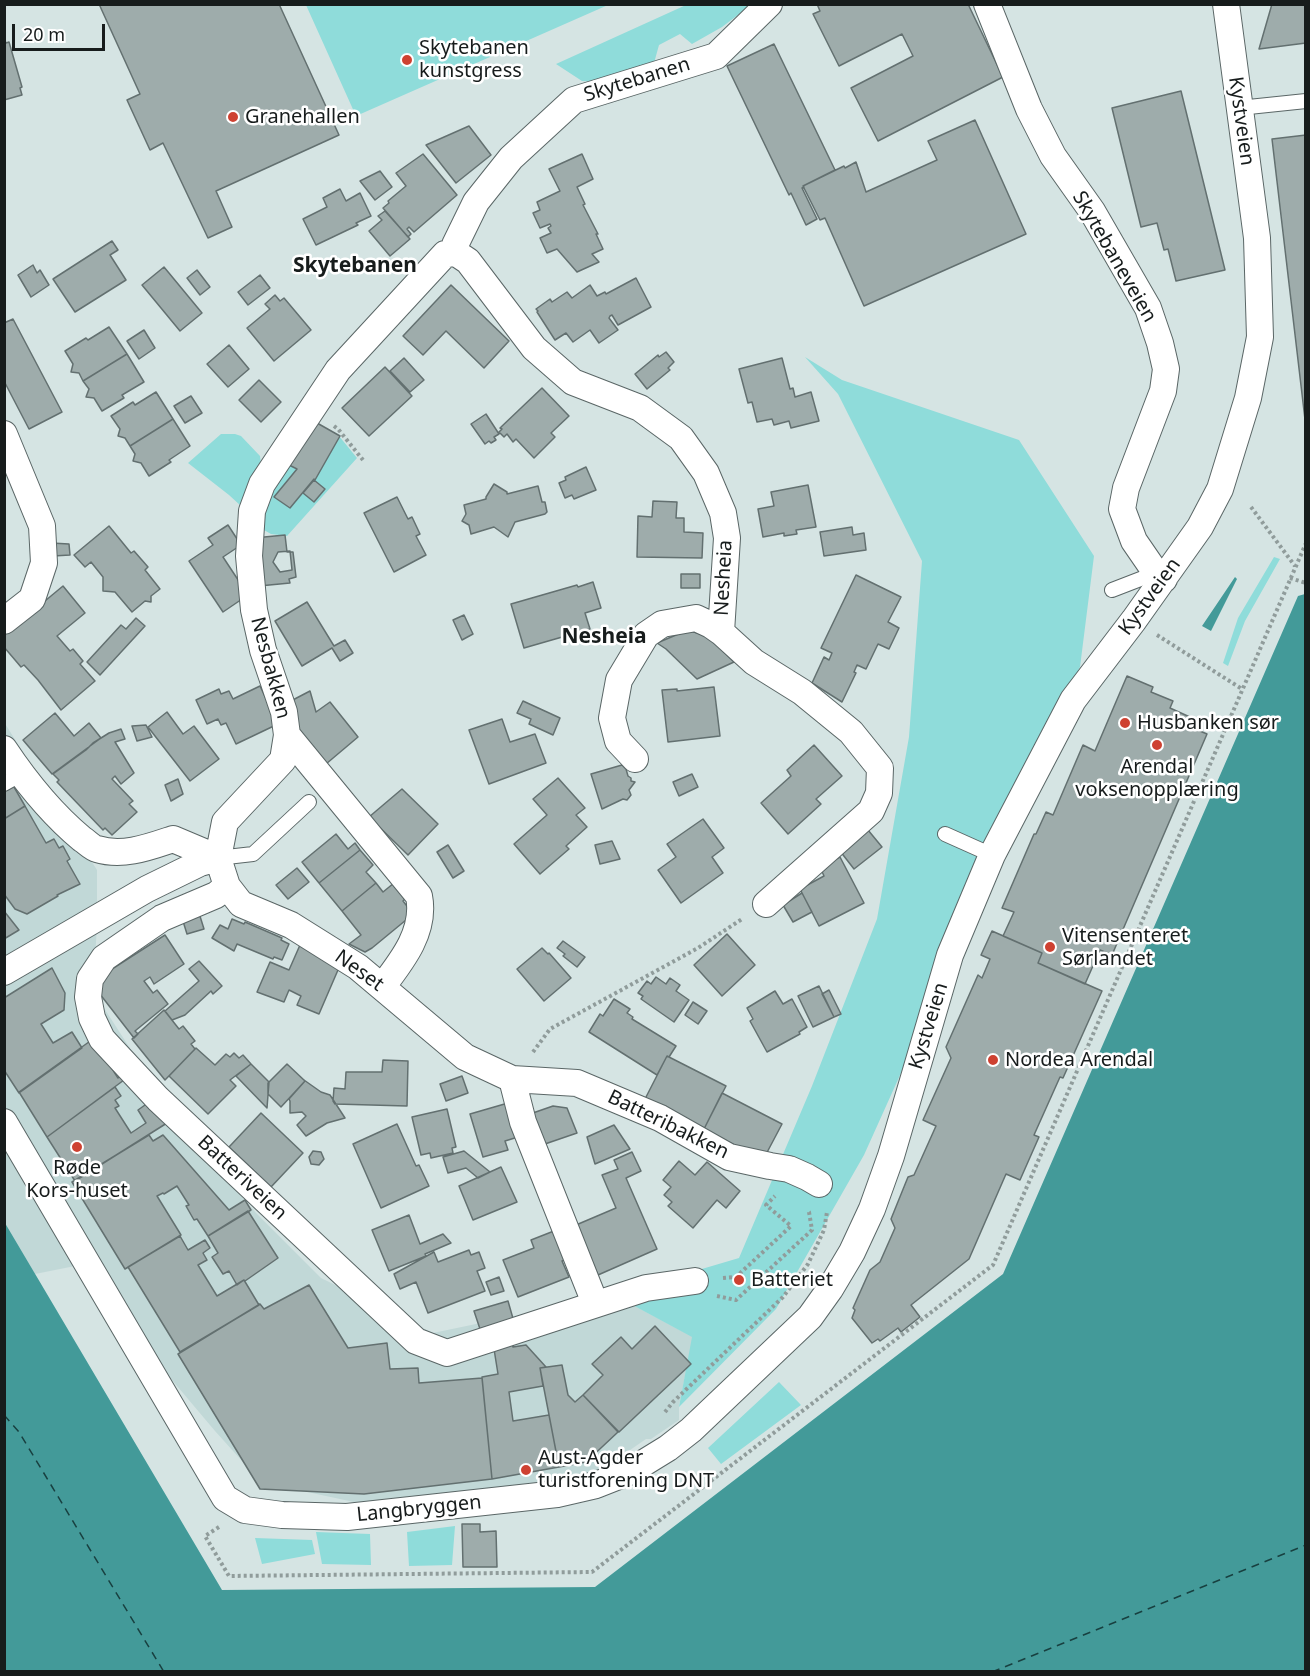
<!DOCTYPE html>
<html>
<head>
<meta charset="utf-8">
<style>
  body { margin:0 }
  #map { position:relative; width:1310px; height:1676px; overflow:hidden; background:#d5e4e3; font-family:"Noto Sans",sans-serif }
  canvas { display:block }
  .frame { position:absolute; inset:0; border:6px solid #171c1c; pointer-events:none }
  .scale { position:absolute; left:12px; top:24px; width:93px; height:27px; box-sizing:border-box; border:3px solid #171c1c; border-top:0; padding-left:8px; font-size:18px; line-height:21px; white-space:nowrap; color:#171c1c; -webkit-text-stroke:4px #fff; paint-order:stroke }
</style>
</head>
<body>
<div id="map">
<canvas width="1310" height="1676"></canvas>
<div class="frame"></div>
<div class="scale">20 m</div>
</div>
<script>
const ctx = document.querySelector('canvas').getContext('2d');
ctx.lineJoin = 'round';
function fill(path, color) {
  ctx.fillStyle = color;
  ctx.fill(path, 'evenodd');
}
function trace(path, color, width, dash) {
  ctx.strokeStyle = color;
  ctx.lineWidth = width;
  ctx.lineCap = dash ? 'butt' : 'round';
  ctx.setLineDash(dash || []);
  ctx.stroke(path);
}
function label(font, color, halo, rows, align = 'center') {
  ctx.font = font + ' "Noto Sans",sans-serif';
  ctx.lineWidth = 5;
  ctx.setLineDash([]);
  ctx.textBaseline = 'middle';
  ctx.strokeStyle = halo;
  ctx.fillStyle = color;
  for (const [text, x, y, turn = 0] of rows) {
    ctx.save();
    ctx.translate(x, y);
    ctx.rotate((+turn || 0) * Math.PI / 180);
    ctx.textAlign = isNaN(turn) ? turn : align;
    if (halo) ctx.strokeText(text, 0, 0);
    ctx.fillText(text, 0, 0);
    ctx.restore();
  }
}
fill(new Path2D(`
  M4 722 97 870V926L93 991 186 1135 256 1213 321 1278 433 1333 614 1295 693 1337 679 1406V1420L651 1439H646L572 1490 391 1510 261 1482 215 1431 145 1348 80 1265 35 1274 5 1223Z`), '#c1d8d7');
fill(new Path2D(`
  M306 5H608L356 116Z
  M686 5H751L722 27 692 44 680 34 659 45 654 63 600 82 582 81 556 64Z
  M805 357 842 380 1019 440 1094 556 1080 667 997 826 937 993 864 1155 776 1309 679 1407 692 1337 614 1295 739 1258 812 1086 877 919 909 737 922 561 838 394Z
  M221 434H235L241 436 260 456 262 472 241 506 229 495 188 463Z
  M339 436 357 458 287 536 271 534 255 525 285 463 297 469Z
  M1274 557 1280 559 1245 621 1228 666 1223 663 1238 618Z
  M779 1382 801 1405 721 1464 708 1448Z
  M455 1526 452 1565 409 1566 407 1532Z
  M316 1532 370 1534 371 1565 322 1564Z
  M255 1538 312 1540 315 1554 262 1564Z`), '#8fdcda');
fill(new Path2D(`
  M1235 577 1237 579 1211 631 1202 626Z
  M1305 594V1671H5V1223L222 1590 595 1587 1003 1274 1298 596Z`), '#439a99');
trace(new Path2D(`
  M4 1415 19 1432 164 1672
  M992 1672 1306 1545`), '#184040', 1.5, [8, 6]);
const building = new Path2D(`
  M99 4H279L339 135 216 191 232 227 208 238 163 143 150 150 127 100 140 94Z
  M817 4H968L1003 77 878 141 851 88 913 56 902 34 839 66 813 14 820 11Z
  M1272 4H1306V43L1259 49Z
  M4 38 6 43 9 42 22 87 20 88 22 95 4 100Z
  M774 44 835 170 803 186 804 187 802 188 817 219 806 225 791 193 789 195 727 66Z
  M1181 91 1225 270 1176 281 1168 249 1164 250 1157 223 1141 227 1112 108Z
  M975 120 1026 234 864 306 825 218 820 220 803 186 844 166 845 168 856 162 866 192 937 160 928 141Z
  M469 126 491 155 456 183 426 145Z
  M1306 135V428L1272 139Z
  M423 154 457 195 414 232 409 227 407 229 411 234 408 237 383 208 389 203 388 201 406 186 396 173Z
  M582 154 593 179 577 187 585 204 583 205 598 234H596L603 249 592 254 599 262 577 272 557 249 547 253 540 238 551 233 548 228 551 226 550 224 540 228 533 213 540 210 537 202 560 191 549 169Z
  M380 171 392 187 375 200 360 181Z
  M340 189 346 201 360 193 371 216 356 223 358 225 316 245 303 219 327 207 323 198Z
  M385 211 410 239 390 256 369 231 382 220 378 216Z
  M112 241 118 250 110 255 126 280 75 312 53 279Z
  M33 265 37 273 40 270 49 285 31 297 18 275Z
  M164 267 202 313 180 331 142 285Z
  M197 270 210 287 200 295 187 278Z
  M260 275 270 288 248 305 238 292Z
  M636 278 651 307 618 325 612 315 610 316 609 318 618 330 599 343 590 330 573 342 566 333 555 340 537 312 538 311 536 309 550 299 552 302 567 292 572 298 590 285 597 296 605 292 606 294Z
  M451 285 509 341 484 368 446 331 423 355 403 336Z
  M275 295 280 301 284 298 311 330 274 361 247 328 270 309 265 304Z
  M13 319 62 412 29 429 4 381V323Z
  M109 327 127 354 83 381 79 373 71 372 73 364 65 351 86 338 88 340Z
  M144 330 155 348 139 359 127 341Z
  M229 345 249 369 228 387 207 364Z
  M666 352 674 362 668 368 670 370 647 389 635 374 658 355 659 357Z
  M127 354 144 382 122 395 124 398 102 411 94 398 86 397 89 389 83 381Z
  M404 358 424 380 410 392 390 371Z
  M782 358 790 389 793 388 795 397 811 392 819 421 791 428 789 421 774 425 772 419 757 422 752 402 748 403 739 369Z
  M385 367 412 396 369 436 342 408Z
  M259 380 281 402 261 422 239 400Z
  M542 388 569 416 551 433 555 437 534 458 516 439 513 442 507 434 504 437 499 432 502 429 500 428Z
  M156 392 173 419 130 446 125 438 118 436 120 429 111 416 133 402 135 405Z
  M191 396 202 413 185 423 174 406Z
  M486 414 499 434 494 437 496 440 491 443 489 441 485 444 471 424Z
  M173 419 190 446 169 460 171 462 149 476 141 463 133 461 135 454 130 446Z
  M310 419 340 436 315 480 314 479 290 508 274 497 297 469 285 463Z
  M586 467 596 490 574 499 572 495 565 498 559 483 566 480 565 477Z
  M314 480 325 489 314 502 303 493Z
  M494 484 507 492V494L538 486 542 502H545L547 512 545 514 515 522 508 537 494 527 471 534 469 525 462 521 466 514 464 505 486 499V497Z
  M808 485 816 527 796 530 797 534 784 536V533L763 537 758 509 774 506 771 492Z
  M397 497 408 519 412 517 420 534 416 536 426 555 394 572 364 513Z
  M653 501 677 502 676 518H684V532L703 533 702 558 637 557 638 516 652 517Z
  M228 525 241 545 223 557 248 595 223 612 189 561 213 545 208 538Z
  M109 526 131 553 134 551 148 567 145 570 160 589 151 596V602L145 601 132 612 115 592 103 591V577L91 562 85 567 74 555Z
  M852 527 853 535 864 533 866 550 824 556 820 532Z
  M285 535 287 552H293L296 577 289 579 290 583 259 586 254 538Z
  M51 543 69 544 70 555 53 556Z
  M290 551 292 570 280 572 273 562 278 552Z
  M681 574H700V588H681Z
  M856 575 901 597 888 622 899 628 889 649 878 644 866 669 857 665 854 672 856 673 842 702 812 683 824 657 829 660 832 653 821 648Z
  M593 582 601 608 585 613 590 629 524 648 511 604 577 585 578 587Z
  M63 586 85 613 57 636 70 651 73 649 83 661 80 664 95 681 61 710 38 680 24 665 21 667 4 647V635Z
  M307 602 334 646 345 640 353 653 340 661 332 648 302 666 275 621Z
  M464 615 473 634 462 640 453 620Z
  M136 618 145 626 100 675 87 662 121 625 126 629Z
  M688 630 709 637 734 662 697 679 666 649 657 643Z
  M1127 676 1153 687 1151 692 1173 701 1170 708 1192 718 1188 726 1207 734 1112 955 1100 950 1085 984 1038 963 1042 953 1003 936 1014 912 1002 908 1034 834H1036L1046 812 1053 815 1083 745 1095 751Z
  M260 686 278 724 236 744 226 723 221 725 218 719 207 724 196 700 219 689 221 694 229 691 233 699Z
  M714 687 720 736 668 742 662 690 677 689V691Z
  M310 691 316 712 330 702 358 737 326 764 297 728 287 703Z
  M523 701 560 718 553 735 529 724 531 719 517 713Z
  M167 712 183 734 194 726 219 759 190 781 148 727Z
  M55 713 74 736 89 723 101 738 52 774 23 740Z
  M502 719 510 742 535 734 546 763 489 784 469 730Z
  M146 725 152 737 137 741 132 726Z
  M121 729 125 739 115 742 134 773 121 784 115 776 112 779 133 801 129 804 137 812 112 835 105 828 103 830 57 782 59 780 53 774 86 750 93 743 109 733Z
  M814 745 842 776 816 799 821 804 788 834 761 803 791 776 787 770Z
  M622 765 626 769 628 776 631 778V781L635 782 629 790 631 795 627 800 623 799 602 809 591 774Z
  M4 769 19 786 14 787 25 806 4 819Z
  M692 774 698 787 679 796 673 782Z
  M558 778 585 808 576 815 587 827 566 846 569 849 540 874 514 844 547 815 533 799Z
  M178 779 183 794 171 801 165 785Z
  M402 789 438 824 408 855 369 817Z
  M25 806 46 843 54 839 59 848 63 846 70 859 67 861 80 884 57 895 58 896 27 914 15 909 4 894V819Z
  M703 819 724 848 712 857 723 873 681 903 658 870 676 857 667 844Z
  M868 830 882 847 854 869 840 851Z
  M336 834 348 849 355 843 360 850 319 883 302 862Z
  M612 841 620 859 600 864 595 845Z
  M448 845 464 871 453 878 437 852Z
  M360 850 373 865 366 872 376 883 342 911 319 883Z
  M840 857 864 903 819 926 800 889 824 876 820 867Z
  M297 868 309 882 288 899 276 885Z
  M376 883 383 892 394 883 406 898 403 901 410 910 406 920 372 948 365 952 349 944 361 935 342 911Z
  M802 893 812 912 793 922 783 905Z
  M4 911 19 930 4 939Z
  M199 913 204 929 187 934 182 918Z
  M232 919 244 924 245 922 282 938 281 940 289 944 282 960 274 957 273 959 237 944 234 951 212 938 220 925 228 929Z
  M992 931 1042 953 1038 963 1102 991 1063 1078 1060 1077 1034 1135 1039 1137 1020 1180 1006 1174 969 1259 911 1305 920 1317 901 1332 898 1328 880 1341 878 1339 872 1343 852 1318 855 1310 853 1308 870 1270 880 1262 895 1228 891 1219 908 1177 914 1175 936 1126 923 1120 951 1058 946 1047 978 975 982 978 990 959 981 955Z
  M727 934 755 965 722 996 694 965Z
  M165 935 184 964 154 984 150 977 144 981 153 993 157 990 168 1004 135 1031 138 1034 134 1038 96 989 98 978Z
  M563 941 585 957 577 967 563 956 565 954 557 948Z
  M300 945 341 963 319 1014 297 1005 301 996 289 990 284 1002 257 992 270 962 289 970Z
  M542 948 548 954 549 953 571 978 544 1001 517 969Z
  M199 961 222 986 213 994 211 991 185 1015 172 1020 165 1011 199 981 189 969Z
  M52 968 65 993 64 1010 41 1024 53 1043 72 1032 82 1048 19 1093 4 1070V998Z
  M656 977 666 984 670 978 680 985 676 991 689 1000 674 1022 641 999 643 996 638 993 647 981 651 984Z
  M819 986 834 1017 813 1027 798 996Z
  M829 990 841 1014 834 1017 822 994Z
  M775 991 783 1004 792 999 807 1027 799 1032 800 1034 767 1052 750 1021 753 1019 747 1008Z
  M614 999 630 1009 627 1013 633 1017 632 1019 676 1046 669 1057 667 1056 657 1075 589 1032 600 1014 603 1016Z
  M693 1002 707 1011 698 1024 685 1015Z
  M164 1010 179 1029 183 1026 195 1041 191 1044 195 1049 165 1080 132 1039Z
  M93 1039 118 1078 121 1076 124 1080 47 1137 19 1092Z
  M196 1048 215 1065 226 1054 230 1057 234 1053 239 1058 243 1055 251 1064 230 1080 236 1086 208 1114 169 1076Z
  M667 1056 726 1086 704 1129 645 1099Z
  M383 1060 408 1061 407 1106 335 1104 333 1101 334 1088 345 1089 346 1072H382Z
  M251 1064 269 1082 267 1108 236 1076Z
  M287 1064 305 1081 281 1107 268 1094V1083Z
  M462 1076 468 1093 446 1101 440 1084Z
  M304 1080 321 1092 330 1095 345 1118 327 1123 306 1136 297 1125 306 1116 302 1112 290 1113V1101L289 1099 305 1081Z
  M115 1087 121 1096 115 1100 119 1106 115 1108 131 1133 146 1123 138 1110 152 1100 167 1123 75 1181 47 1137Z
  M722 1093 782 1124 763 1160 704 1129Z
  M508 1103 518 1137 505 1141 508 1150 483 1157 470 1114Z
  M553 1106 567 1108 577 1133 542 1145 530 1114Z
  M447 1109 456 1147 452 1148 453 1153 431 1158 430 1153 421 1155 412 1117Z
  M261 1113 303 1153 271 1187 229 1147Z
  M397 1124 416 1166 419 1165 429 1186 381 1208 353 1144Z
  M614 1125 630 1149 595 1164 587 1137Z
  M149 1135 153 1141 163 1135 229 1210 245 1200 251 1210 208 1236 197 1219 194 1220 186 1206 189 1205 177 1186 164 1194 163 1193 157 1196 181 1235 125 1269 72 1182Z
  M313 1151 321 1152 324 1159 319 1165 311 1164 309 1157Z
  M464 1151 490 1172 478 1178 466 1168 448 1173 443 1157Z
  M632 1152 641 1171 626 1178 657 1249 598 1275 576 1225 616 1208 602 1175 618 1169 614 1160Z
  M679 1161 695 1175 707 1162 740 1191 726 1208 717 1200 693 1228 668 1206 672 1202 664 1195 671 1187 663 1180Z
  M501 1167 517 1202 473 1220 459 1186Z
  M248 1211 278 1258 245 1281 244 1280 237 1285 229 1271 223 1274 212 1257 218 1253 208 1236Z
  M409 1215 420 1244 443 1234 451 1243 425 1254 426 1256 389 1271 372 1230Z
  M559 1229 570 1258 562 1261 569 1277 518 1297 503 1260 534 1248 531 1240Z
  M180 1236 188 1250 205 1240 210 1248 203 1253 207 1260 198 1265 217 1296 244 1280 259 1305 180 1352 128 1267Z
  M469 1250 471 1255 479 1252 485 1268 477 1271 485 1291 428 1313 416 1282 400 1289 394 1274 434 1252 438 1262Z
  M499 1277 504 1291 491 1295 486 1282Z
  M309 1285 348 1348 387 1343 390 1369 418 1368 419 1383 482 1378 492 1479 364 1494 260 1489 178 1354 260 1304 264 1309Z
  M508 1301 514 1322 481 1332 474 1311Z
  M655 1326 691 1364 619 1432 583 1395 603 1375 592 1364 621 1337 632 1349Z
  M512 1343 513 1347 526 1345 546 1367 540 1368 543 1386 509 1392 513 1421 549 1415 559 1467 492 1479 482 1377 498 1374 494 1349Z
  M562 1365 568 1395 575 1402 583 1395 618 1432 586 1462 559 1467 540 1368Z
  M462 1524H480V1532L496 1531 497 1567H463Z`);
fill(building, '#9eacab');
trace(building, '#637070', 1.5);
const service = new Path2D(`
  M1239 108 1306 101
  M1112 590 1156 573
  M4 784 22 774
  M945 834 992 855
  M218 858 253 854 309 802`);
const minor = new Path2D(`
  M987 4 1029 109 1053 156 1092 211 1148 308 1160 343 1166 369 1163 391 1126 488 1122 509 1134 541 1156 573 1164 579
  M456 253 445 254 338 370 262 484 252 511 249 556 254 610 263 650 284 712 287 735 283 760 225 822 218 858 227 886 241 904 291 925 358 967 465 1057 512 1079 577 1083 660 1118 729 1157 770 1166 789 1169 807 1177 819 1184
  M456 253 468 261 534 348 573 382 640 408 681 438 706 473 723 513 727 538 721 632 754 662 802 692 851 732 880 768 879 793 871 811 766 904
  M456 253 455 245 476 202 511 158 574 100 716 56 769 4
  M4 434 42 526 44 563 32 599 4 621
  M287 735 419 896C426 931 402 961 382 987
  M4 749C26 782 52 814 82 839 87 842 92 848 97 849 123 857 149 847 173 839L218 858
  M635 759 618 741 612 718 619 680 646 635 662 624 696 618 711 625 721 632
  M227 886 216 895 162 918 104 958 90 979 88 997 92 1018 102 1039 158 1099 416 1341 447 1353 646 1288 695 1281
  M4 972 147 889 200 863 218 858
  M512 1079 523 1122 595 1303
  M4 1122 225 1498 245 1510 282 1515 347 1517 557 1494 596 1485 629 1472 668 1448 691 1430 810 1317 830 1289 852 1252 872 1209 891 1156 950 955 992 855 1073 700 1134 620 1200 527 1220 489 1248 398 1260 337 1257 238 1226 4`);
trace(service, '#5a6666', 16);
trace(minor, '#5a6666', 28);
trace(new Path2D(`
  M334 426 338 429 363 460
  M1251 507 1295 566
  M1290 578 1306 583
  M1157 635 1242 689
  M533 1052 550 1029 698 948 742 919
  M723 1278 736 1277 791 1226 766 1205 775 1196
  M717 1296 736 1300 812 1230 809 1212 808 1211
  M665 1412 673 1402 783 1297 808 1264 824 1230 827 1212
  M219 1527 205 1536 229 1576 592 1572 993 1265 1306 543`), '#909c9b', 4, [3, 3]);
trace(service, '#fff', 14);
trace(minor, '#fff', 26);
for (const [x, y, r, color] of [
  [407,60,6,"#ce4131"],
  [233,117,6,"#ce4131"],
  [1125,723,6,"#ce4131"],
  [1157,745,6,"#ce4131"],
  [1050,947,6,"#ce4131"],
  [993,1060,6,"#ce4131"],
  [77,1147,6,"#ce4131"],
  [739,1280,6,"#ce4131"],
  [526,1470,6,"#ce4131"]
]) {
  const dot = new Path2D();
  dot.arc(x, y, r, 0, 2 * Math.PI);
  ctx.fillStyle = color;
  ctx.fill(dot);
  trace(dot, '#fff', 2);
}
label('20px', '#171c1c', '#fff', [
  ["Skytebanen",419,48],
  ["kunstgress",419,71],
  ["Granehallen",245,117],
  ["Husbanken sør",1137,723],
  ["Arendal",1157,767,"center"],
  ["voksenopplæring",1157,790,"center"],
  ["Vitensenteret",1062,936],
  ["Sørlandet",1062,959],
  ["Nordea Arendal",1005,1060],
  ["Røde",77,1168,"center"],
  ["Kors-huset",77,1191,"center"],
  ["Batteriet",751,1280],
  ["Aust-Agder",538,1458],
  ["turistforening DNT",538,1481]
], 'left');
label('20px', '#171c1c', '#fff', [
  ["Skytebanen",637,80,-17],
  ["Kystveien",1241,121,82],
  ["Skytebaneveien",1114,257,60],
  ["Nesheia",724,578,-87],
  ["Kystveien",1150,597,-54],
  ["Nesbakken",270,668,75],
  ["Neset",359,971,36],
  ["Kystveien",929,1026,-73],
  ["Batteribakken",668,1125,26],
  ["Batteriveien",242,1178,43],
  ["Langbryggen",419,1509,-6]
]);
label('bold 21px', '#171c1c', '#fff', [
  ["Skytebanen",355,266],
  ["Nesheia",604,637]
]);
</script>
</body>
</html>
